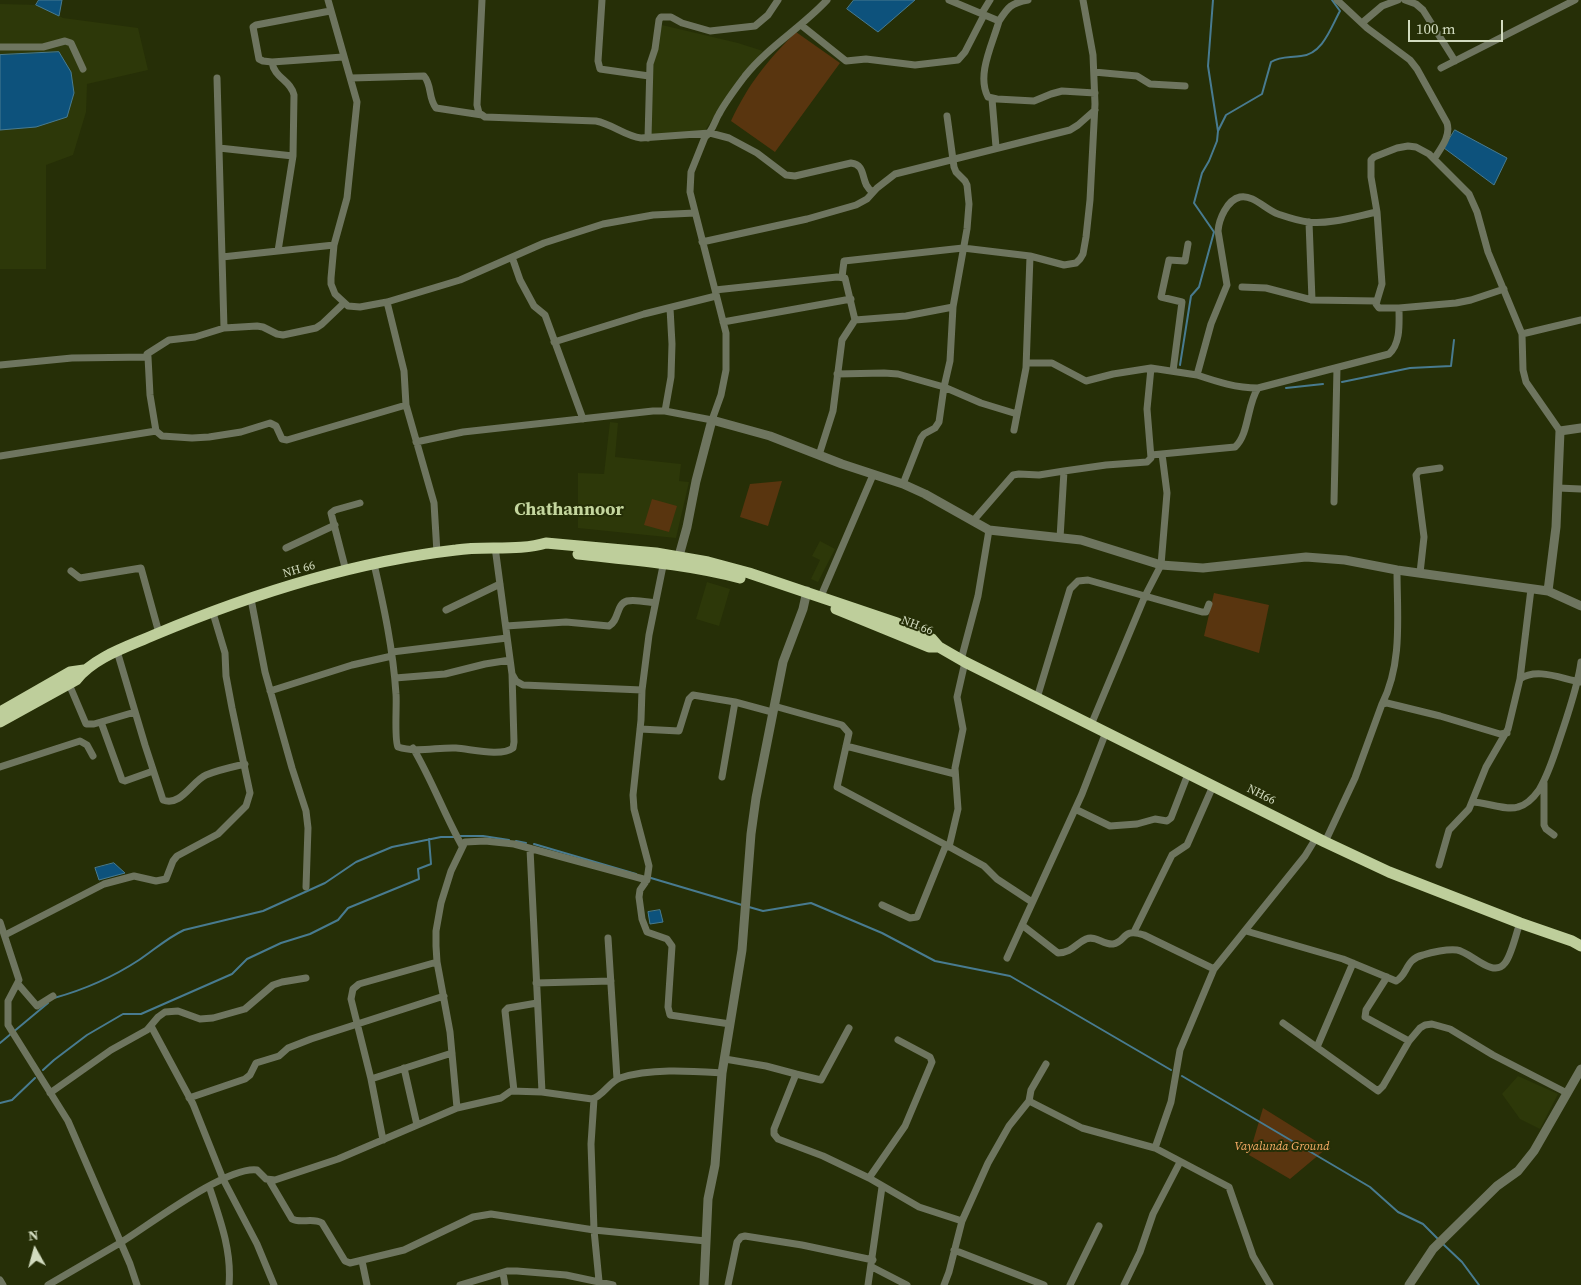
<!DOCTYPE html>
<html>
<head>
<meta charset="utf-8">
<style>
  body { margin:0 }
  #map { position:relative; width:1581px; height:1285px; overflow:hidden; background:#262f07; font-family:"Source Serif 4",serif }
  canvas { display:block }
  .north { position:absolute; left:10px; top:1225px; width:50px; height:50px; -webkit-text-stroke:4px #262f07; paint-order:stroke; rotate:353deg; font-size:14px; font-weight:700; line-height:20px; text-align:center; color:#d2dbbf }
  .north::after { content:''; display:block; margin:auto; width:18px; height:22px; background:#d2dbbf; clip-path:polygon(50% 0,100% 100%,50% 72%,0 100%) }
  .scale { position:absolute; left:1408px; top:20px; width:95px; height:22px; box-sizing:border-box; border:2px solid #d2dbbf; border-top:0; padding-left:6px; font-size:15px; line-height:18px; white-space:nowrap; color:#d2dbbf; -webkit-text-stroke:4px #262f07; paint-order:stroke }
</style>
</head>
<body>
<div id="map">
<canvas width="1581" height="1285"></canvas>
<div class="north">N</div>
<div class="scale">100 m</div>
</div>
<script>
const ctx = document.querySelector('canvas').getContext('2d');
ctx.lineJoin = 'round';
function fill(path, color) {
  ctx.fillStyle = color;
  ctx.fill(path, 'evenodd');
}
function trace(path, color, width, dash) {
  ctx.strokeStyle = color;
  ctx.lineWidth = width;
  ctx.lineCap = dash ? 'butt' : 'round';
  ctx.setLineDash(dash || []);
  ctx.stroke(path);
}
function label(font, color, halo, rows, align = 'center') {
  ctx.font = font + ' "Source Serif 4",serif';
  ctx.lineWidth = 4;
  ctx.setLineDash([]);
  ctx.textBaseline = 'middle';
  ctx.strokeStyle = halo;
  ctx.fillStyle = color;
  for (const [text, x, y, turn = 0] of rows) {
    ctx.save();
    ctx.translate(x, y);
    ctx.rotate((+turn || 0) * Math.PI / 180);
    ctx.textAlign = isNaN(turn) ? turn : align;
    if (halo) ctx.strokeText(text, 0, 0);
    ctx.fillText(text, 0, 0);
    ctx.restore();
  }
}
fill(new Path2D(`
  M0 4 40 5 63 18 138 28 148 70 87 84 86 112 73 155 46 165V269H0Z
  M662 25 738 43 763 51 724 101 704 132 651 135 653 63Z
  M610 422 618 423 615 457 681 464 679 481 689 482 676 538 578 528V473L604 474Z
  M820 541 835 549 818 582 811 579 820 560 812 556Z
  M707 582 730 589 719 626 696 619Z
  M1518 1076 1558 1094 1540 1129 1520 1119 1502 1094Z`), '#2d3809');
fill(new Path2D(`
  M796 32 840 63 775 152 731 121C749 83 767 61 796 32Z
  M782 481 768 526 740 517 750 484Z
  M652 499 677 506 669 532 644 525Z
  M1214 593 1269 605 1259 653 1204 636Z
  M1263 1108 1327 1148 1290 1179 1249 1155Z`), '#59350f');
const water = new Path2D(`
  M39 0H62L59 16 36 5Z
  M854 0H915L878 32 847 9Z
  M59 52 71 72 74 93 67 117 36 127 0 130V55Z
  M1455 130 1507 158 1494 185 1444 148Z
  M114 863 125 873 99 880 95 868Z
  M660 910 663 922 650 924 648 912Z`);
fill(water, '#0d527c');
trace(water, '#487b90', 1);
trace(new Path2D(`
  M1213 0 1208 66 1218 131
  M1180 365 1191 296 1199 287 1214 232 1194 203 1202 173 1209 161 1217 141 1218 131 1226 115 1262 94 1271 62C1281 56 1290 58 1301 56 1323 54 1331 27 1340 11L1332 0
  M1342 382 1410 368 1451 366 1454 340
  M1286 388 1323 384
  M459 836H483L509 840
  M516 841 526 843
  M534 844 636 874
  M651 878 742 905
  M749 907 763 911 811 903 882 933 935 961 1010 976 1171 1070
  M54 998C83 990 113 977 139 960 154 950 167 938 184 930L263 911 325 883 356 862 392 847 441 837H454
  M0 1043 48 1003
  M43 1070 54 1060 87 1035 123 1014H141L232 974 247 959 281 943 310 934 338 920 348 908 419 879 418 869 431 864 429 839
  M1182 1076 1370 1187 1398 1212 1423 1224 1438 1239
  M0 1103 12 1100 35 1078
  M1443 1244 1462 1262 1479 1285`), '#487b90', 2);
trace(new Path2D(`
  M328 0 357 102 347 198 334 245 331 278V284L335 294 348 306 360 307 387 302 460 280 544 243 603 224 653 215 695 213
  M482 0 477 105 479 113 485 117 596 121C612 124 625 136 641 138L710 133 729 138 757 153 786 175 795 176 851 163C868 165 859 184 873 192
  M602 0 598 61 600 69 649 76
  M949 0 999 21C1008 7 1011 3 1028 0
  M1337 0 1367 28 1410 60 1417 69 1447 123C1451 136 1441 148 1434 159
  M1405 0 1416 4 1423 10 1455 61
  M982 13 990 0
  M999 21C993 43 976 75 988 97L997 99 1034 101 1051 94 1062 91 1095 93
  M1362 23 1382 6 1398 0
  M801 25 846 61 866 59 915 65 958 60 965 52 984 15
  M0 47H43L65 41 71 43 83 69
  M272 62 343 57
  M1441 68 1575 0
  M1094 72 1137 76 1150 84 1185 86
  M217 78 224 328
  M351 78 424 76C432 85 428 98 436 108L482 115
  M992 99 996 147
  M648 138 650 64 655 49 659 20 661 17H671L682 23 710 31 755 26 768 15 778 0
  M219 148 293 156
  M1377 212 1382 284 1376 304 1379 308H1399L1456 303 1471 300 1504 289
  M1309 222 1312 300
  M702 242 807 219 856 205 867 199 877 188 895 174 1070 130 1078 125 1095 110
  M278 251 293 156 294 95C291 80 274 78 272 62L263 61 259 59 253 27 256 25 330 11
  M222 257 334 245
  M512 257 520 280 534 306 545 315 583 419
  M842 277 844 261 963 248 1030 256 1064 265 1076 263 1080 259 1083 254 1086 237 1090 200 1095 104 1093 55 1083 0
  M1242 287 1266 288 1312 300 1377 301
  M715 290 837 277 845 278 855 320 842 340 833 411 819 455
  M387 302 404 371 406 405 434 503 437 553
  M855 320 906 316 953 307
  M723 322 851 299
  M1522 334 1581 320
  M554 342 644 314 716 296
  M148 357 150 395 156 431
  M1027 363H1052L1086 381 1113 374 1151 368
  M0 365 72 358 148 357 147 354 169 340 195 337 224 328 257 326 263 327 277 334 283 335 316 328 322 324 344 303
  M1173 371 1182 302 1161 297 1169 260 1185 261 1188 244
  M837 374 884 373 898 374 944 387 981 403 1017 414
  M1197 375C1218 382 1236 388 1258 388
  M665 411 671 377 672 344 670 308
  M1014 430 1026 368 1030 256
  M416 442 463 432 653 411H665L712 420 721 395 726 370V333L690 192 691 172 705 137C713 131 714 122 719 114 726 101 736 88 745 76 768 47 802 27 827 0
  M1151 455 1235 447C1249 435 1247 404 1258 388L1389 354C1401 343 1399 323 1399 308
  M0 456 156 431 162 436 192 438 209 437 241 432 270 423 276 426 282 439 287 440 406 405
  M903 484 921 438 924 434 935 428 939 422 944 387 950 361 953 307 967 229 969 204 967 185 965 181 956 172 954 167 947 116
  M1558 488 1581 489
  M1334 502 1337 368
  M973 521 1013 475 1019 474 1039 475 1064 471
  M1060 538 1064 471 1106 465 1147 462 1151 458 1147 409 1151 368 1197 375 1211 324 1227 285 1218 231C1219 219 1227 200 1240 197 1253 194 1266 210 1278 214 1287 217 1298 221 1308 222 1328 225 1357 216 1377 212L1371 177V160L1374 157 1397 148 1408 146 1416 147 1429 154 1469 194 1477 212 1488 252 1522 334 1523 370 1526 382 1560 431
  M495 547 512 674 516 681 523 685 642 690
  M286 548 335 525
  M664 561 649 635 642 690 641 720 633 795 634 809 649 866 647 880 640 890 639 897 642 919 647 932 667 939 672 946 668 1007 670 1015 730 1024
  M374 564C384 607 393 649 396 694 397 704 394 741 398 747 416 753 438 747 456 748 471 749 501 757 513 748L514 742 512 674
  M71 571 80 578 141 568 159 633
  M346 571 331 513 335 510 360 503
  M1420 573 1424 537 1416 475 1419 471 1440 468
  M821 596 873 475
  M251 599 265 672 292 768 306 811 308 828 306 887
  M446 610 500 584
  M506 626 566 622 609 626C619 621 616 604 627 601 635 599 647 602 655 603
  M117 651 145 745 163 800C181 807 192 781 206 775 218 770 232 767 245 764
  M392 652 507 638
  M961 660 978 596 989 530
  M395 678 445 674 485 664 510 660
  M1520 679 1531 589
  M69 684 86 724H94L135 712
  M270 691 352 665 392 656
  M1037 698 1070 589 1078 581 1088 580 1145 596 1161 565 1167 493 1162 454
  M1382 704C1403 663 1397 614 1397 570
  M774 706 842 725 849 733 837 787 946 845 917 917 910 918 882 905
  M101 722 122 780 125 781 153 771
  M1091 725 1145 596 1202 612H1206L1209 604
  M640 729 679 731 689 699 693 695 735 702 772 712
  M846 746 955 774
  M413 748C432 780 444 814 462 846
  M0 767 80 741 87 745 93 756
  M722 777 735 702
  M1544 783V825L1546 829 1554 835
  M1472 802C1486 802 1506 811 1518 807 1526 805 1534 797 1539 790 1550 772 1556 749 1563 729 1570 707 1578 685 1581 662
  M1075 809 1110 826 1137 824 1155 819 1167 821 1171 818 1188 774
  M1325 842 1355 778 1382 704 1387 703 1440 716 1500 734 1507 733
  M946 845 984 866 997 879 1032 902
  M949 847 958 809 955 768 963 729 957 697 965 662
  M530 849 542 1092
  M1439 865 1449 830 1469 809 1486 767 1508 729 1520 679C1537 667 1562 679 1581 682
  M0 922 19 980 8 1001V1025L68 1121 130 1264 137 1285
  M1022 925 1058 953C1073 952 1075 944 1086 939 1096 935 1103 945 1113 944 1126 942 1122 927 1144 935L1214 969
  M1246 931 1343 959 1396 981C1408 975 1405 959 1423 955 1432 952 1447 949 1457 950 1471 952 1493 979 1505 963 1512 954 1516 933 1520 923
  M1134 932 1172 855 1187 845 1213 786
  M5 935 104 884 134 876 156 881 166 879 173 861 177 856 218 834 246 806 250 793 232 708 226 676 225 653 213 613
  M608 938 617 1079
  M1007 958 1082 794 1106 732
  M1387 977 1366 1010 1365 1017 1409 1041
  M536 983 611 981
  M18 984 37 1006 53 996
  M1283 1023 1378 1091 1383 1086 1409 1041 1420 1028 1425 1025 1432 1024 1450 1029 1493 1055 1567 1093
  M151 1026 193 1104 223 1179 257 1244 274 1285
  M1317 1047 1353 963
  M725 1059 766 1066 796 1074 774 1129V1134L778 1139 823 1156 869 1178 919 1207 962 1221 988 1163 1009 1126 1029 1101 1082 1128 1155 1148 1229 1187 1253 1256 1270 1285
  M404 1068 417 1125
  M796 1074 821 1080 849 1028
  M371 1079 452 1053
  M514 1091 505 1011 508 1008 537 1003
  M50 1093 111 1050 147 1030 158 1017 165 1012 178 1011 200 1019 213 1018 245 1009 273 985 282 982 306 978
  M189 1098 245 1079 250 1075 256 1063 279 1056 288 1048 311 1039 444 996
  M594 1099 591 1144 594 1230 599 1281
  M1029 1101 1031 1090 1046 1064
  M457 1108 450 1032 437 962 436 946V931L441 903 451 871 465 842 485 841 514 844 647 880
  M383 1140 371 1079 351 999 353 989 359 984 437 962
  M1155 1148 1171 1102 1180 1050 1214 969 1305 856 1316 838
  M869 1178 905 1126 932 1062 930 1057 898 1040
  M269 1180 292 1219C301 1224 312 1217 322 1223L345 1261 350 1263 404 1250 473 1217 491 1214 594 1230 706 1241
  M209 1186C220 1219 232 1251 229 1285
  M954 1250 1044 1285
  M362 1261 367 1285
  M872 1267 907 1285
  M503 1273 505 1285
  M0 1280 3 1285
  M48 1285C72 1271 96 1257 120 1243 148 1226 226 1166 257 1170L266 1179 275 1180 338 1159 457 1108 501 1098 511 1091 542 1092 592 1099C603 1096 609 1082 620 1078 650 1068 691 1071 722 1073
  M460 1285 507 1271H517L566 1275 613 1285
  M728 1285 737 1242 741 1237 745 1236 802 1245 873 1260
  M868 1285 882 1187
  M944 1285 949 1272 962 1221
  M1070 1285 1099 1226
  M1124 1285 1140 1252 1153 1214 1180 1162`), '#6e755f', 7);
trace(new Path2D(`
  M677 563 687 527 696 481 712 420 770 436 842 464 903 484 925 494 989 530 1081 540 1161 565 1203 568 1306 557 1345 560 1397 570 1548 591 1556 527 1560 431 1581 428
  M1548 591 1581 606
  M704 1285 708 1199 715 1165 722 1073 742 950 751 834 756 798 783 662 803 609 807 591
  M1409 1285 1433 1249 1497 1186 1518 1171 1534 1151 1581 1069`), '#6e755f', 9);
trace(new Path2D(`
  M578 554C632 560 687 564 740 578
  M836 609 929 647H939
  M0 712 70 672 84 670
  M0 722 76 680C94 657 127 647 154 635 249 595 352 562 456 550 485 546 520 551 546 543L656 553 708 562 749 573 897 623 932 639 939 647 965 662 1325 842 1389 872 1520 923 1572 941 1581 946`), '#bece9b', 11);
label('12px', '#d2dbbf', '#262f07', [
  ["NH 66",299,570,-16],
  ["NH 66",917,626,21],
  ["NH66",1261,795,27]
]);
label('italic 12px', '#faae68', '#262f07', [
  ["Vayalunda Ground",1282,1147]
]);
label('bold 18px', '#c4d69e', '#262f07', [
  ["Chathannoor",569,510]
]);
</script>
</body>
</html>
